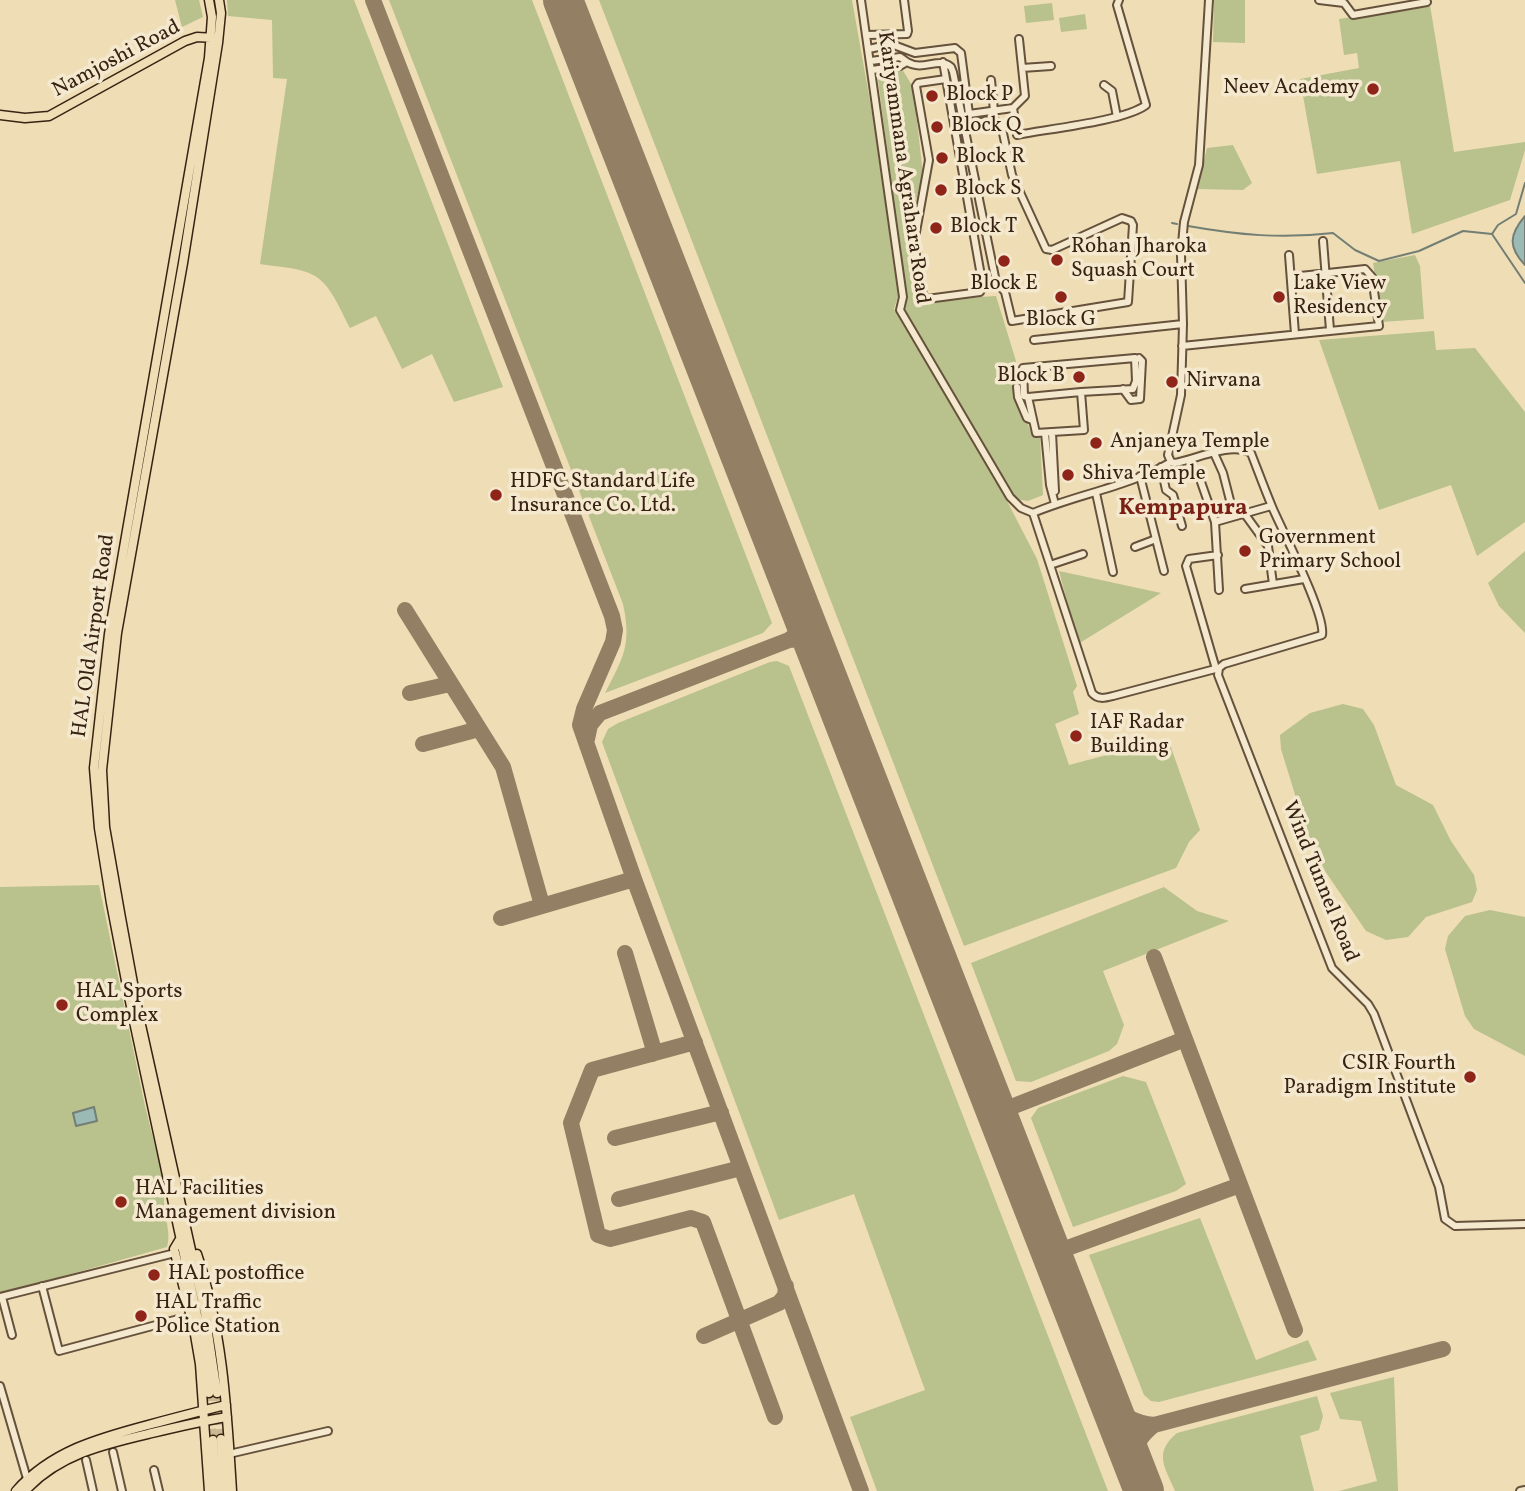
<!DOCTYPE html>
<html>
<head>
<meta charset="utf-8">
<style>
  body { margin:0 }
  canvas { display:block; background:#eeddb5 }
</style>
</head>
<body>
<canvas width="1525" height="1491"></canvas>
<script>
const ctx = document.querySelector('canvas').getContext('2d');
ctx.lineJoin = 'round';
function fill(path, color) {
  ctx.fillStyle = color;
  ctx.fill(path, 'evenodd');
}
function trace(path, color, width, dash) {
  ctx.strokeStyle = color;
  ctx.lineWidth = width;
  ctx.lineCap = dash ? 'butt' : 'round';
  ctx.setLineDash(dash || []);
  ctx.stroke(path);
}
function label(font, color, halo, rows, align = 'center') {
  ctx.font = font + ' Vollkorn,serif';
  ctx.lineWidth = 7;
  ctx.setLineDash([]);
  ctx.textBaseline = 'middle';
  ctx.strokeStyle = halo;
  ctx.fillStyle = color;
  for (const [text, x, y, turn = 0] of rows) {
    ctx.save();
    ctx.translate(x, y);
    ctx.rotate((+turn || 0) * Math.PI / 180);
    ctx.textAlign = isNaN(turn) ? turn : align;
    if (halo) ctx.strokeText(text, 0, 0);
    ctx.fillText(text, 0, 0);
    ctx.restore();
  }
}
fill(new Path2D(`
  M175 0H199L203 17 182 27Z
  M227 0H354L503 387 454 402 432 354 402 369 376 316 350 328C341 312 332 286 315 276 300 267 277 267 260 264L287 79 273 78 272 20 228 16Z
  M389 0H532L772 623 763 633 605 693C623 658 632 645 623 604Z
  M599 0H852L873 118 898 296 894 309 1006 499 1037 559 1077 686 1073 692 1079 714 1055 724 1069 765 1168 739 1200 830 1189 842 1176 868 964 946Z
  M1214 0H1245V43L1213 42Z
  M1052 3 1054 20 1026 23 1024 6Z
  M1430 5 1454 152 1525 142V150L1510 200 1412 234 1400 161 1317 174 1300 79 1359 68 1357 53 1344 55 1339 19Z
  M1085 14 1087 29 1061 32 1059 18Z
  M894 68 902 69 913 87 923 174 907 234 918 301 996 296 1016 361V396L1033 437 1040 436 1043 495 1028 501 1015 499 905 310 906 297 877 72Z
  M1233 145 1252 183 1243 190 1197 189 1207 148Z
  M1415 255 1420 266 1424 319 1382 322 1373 263Z
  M1434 331 1436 350 1475 348 1525 412V522L1477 556 1451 485 1379 510 1319 340Z
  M1525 551V633L1499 606 1488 583Z
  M1059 571 1161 593 1078 644Z
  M777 661 789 666 1108 1491H877L850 1417 925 1390 854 1194 779 1220 602 742 608 729 618 723 770 662Z
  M1343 704 1363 709 1374 725 1396 785 1433 805 1451 841 1474 875 1477 890 1472 902 1426 917 1408 937 1386 940 1366 931 1325 871 1305 827 1281 749 1280 735 1310 713Z
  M99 885 145 1106 166 1190C159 1209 173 1229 167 1247L0 1294V887Z
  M1164 887 1197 911 1229 921 1103 971 1124 1025 1117 1044 1109 1051 1031 1082 1016 1081 971 963Z
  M1490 910 1525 917V1056L1474 1029 1465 1016 1445 949 1448 936 1465 916Z
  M1123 1076 1146 1082 1186 1184 1176 1191 1073 1227 1031 1118 1038 1108Z
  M1200 1218 1256 1360 1308 1340 1317 1360 1159 1402 1151 1401 1144 1395 1089 1255Z
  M1394 1377 1398 1491H1339L1377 1481 1361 1421 1340 1419 1330 1393Z
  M1317 1396 1323 1416 1319 1430 1300 1436 1314 1491H1175C1165 1467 1153 1453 1177 1433Z`), '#b9c18d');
const water = new Path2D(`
  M1525 216V265C1508 247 1509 235 1525 216Z
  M94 1107 97 1121 76 1126 73 1113Z`);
fill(water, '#9bbab5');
trace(water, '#737e74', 2);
trace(new Path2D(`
  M1525 183 1516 214 1498 225 1492 234 1525 283
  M1172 223 1177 224
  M1188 226C1239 235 1281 239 1333 233L1355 250 1379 261 1419 251 1463 231 1492 234`), '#737e74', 2);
trace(new Path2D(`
  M373 0 612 616 615 630 613 642 584 709 580 725 634 879 861 1491
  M405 610 503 767 542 905
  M789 640 801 639 815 646
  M410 693 450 684
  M587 739 590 725 600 713 789 640 799 632 804 619
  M423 744 479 729
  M501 918 634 879
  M625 953 653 1047 652 1054
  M1154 957 1295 1330
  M695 1042 592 1070 571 1123 598 1235 610 1239 691 1218 703 1222 775 1417
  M996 1113 1185 1039
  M615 1138 721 1112
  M619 1199 741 1168
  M1051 1254 1240 1185
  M704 1336 779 1303 785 1296 786 1286
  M1109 1403C1123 1416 1135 1423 1154 1425
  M1132 1462C1136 1444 1140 1436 1154 1425L1443 1349`), '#938064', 16);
trace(new Path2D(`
  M563 0 1144 1491`), '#938064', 40);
trace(new Path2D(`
  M209 1393 213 1440
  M217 1393 221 1439`), '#cab895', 8, [8, 4]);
const minor = new Path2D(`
  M861 0 903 297 900 310 1010 497 1021 508 1033 513 1092 693C1098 700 1105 698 1113 696L1219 668 1224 664 1322 635C1326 615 1283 532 1273 509 1265 490 1258 471 1251 453 1230 442 1197 459 1175 463L1171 462C1128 487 1078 494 1033 513
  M1319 0 1344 3 1353 15 1427 2
  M867 35 907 34 908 31 904 0
  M869 49 891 44 915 53 955 48 961 53 969 114 1013 108 1017 135C1047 129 1125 121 1146 105L1117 5 1119 0
  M871 61 900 57 907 62 900 66 872 70
  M907 62C924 72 938 56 951 67L953 72 996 282 1005 292 1012 321 1128 302 1133 225 1131 221 1122 218 1052 250 1046 249 1012 175 1001 124 994 120 963 125
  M943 62 946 79 983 287 980 292 927 299 923 295 914 243 929 160 916 86 918 83 946 79
  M1022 68 1051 66
  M991 80 994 111
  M1104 85 1112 91 1117 117
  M1013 108 1025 96 1019 39
  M1323 241 1330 330
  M1289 255 1295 334
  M1034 340 1183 324
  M1182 346 1379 326 1372 277 1365 269 1291 277
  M1135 358 1136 381 1133 389 1081 392 1084 430 1036 433 1028 397 1024 396 1023 368Z
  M1017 387 1018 397 1027 418 1032 420
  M1123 389 1131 400 1140 399 1142 361 1139 358
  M1028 397 1081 392
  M1045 433 1050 485 1055 504
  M1052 433 1055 491
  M1214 453 1223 473 1234 516
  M1171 462 1168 455 1181 395 1183 324 1181 255 1184 222 1199 165 1209 0
  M1161 467 1166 490 1173 495 1182 526
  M1140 476 1164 571
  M1201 482 1215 522 1219 590
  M1096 493 1113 572
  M1244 513 1268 546 1273 584
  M1215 522 1271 506
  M1135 547 1156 539
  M1050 565 1083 554
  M1245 589 1304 579
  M1219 668 1218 675 1332 968 1368 1004 1374 1014 1439 1187 1445 1219 1455 1226 1525 1224
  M1216 669 1186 566 1189 559 1218 555
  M42 1286 59 1351 182 1318
  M0 1297 175 1253
  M2 1297 12 1335
  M0 1386 28 1482
  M113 1452 122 1491
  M229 1454 328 1431
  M86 1460 93 1491
  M154 1470 159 1491
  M1520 1491 1525 1490`);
const major = new Path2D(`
  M209 0 212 17 209 58 109 634 94 768 99 828 111 903 133 1017 203 1343 209 1393
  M0 115 25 118 49 116 185 41 197 37 215 38
  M180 1239 174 1249 194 1329 200 1364 209 1491
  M197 1254C223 1331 227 1411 232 1491
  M217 1393 205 1313 139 1016 121 918 105 827 102 770 117 633 183 263 218 43 221 13 219 0
  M221 1439 224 1491
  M213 1440 216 1491
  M16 1491C51 1451 99 1438 148 1425 174 1418 200 1411 226 1405
  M25 1491C59 1454 105 1444 152 1433 177 1427 202 1421 227 1417`);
trace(minor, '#66523c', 10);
trace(major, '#382313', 11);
trace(minor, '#f4e9cf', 6);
trace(major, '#eeddb5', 8);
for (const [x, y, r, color] of [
  [1373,89,7,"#8f2418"],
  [932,96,7,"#8f2418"],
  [937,127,7,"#8f2418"],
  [942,158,7,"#8f2418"],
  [941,190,7,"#8f2418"],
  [936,228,7,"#8f2418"],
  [1057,260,7,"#8f2418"],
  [1004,261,7,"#8f2418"],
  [1061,297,7,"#8f2418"],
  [1279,297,7,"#8f2418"],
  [1079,377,7,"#8f2418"],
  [1172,382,7,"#8f2418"],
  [1096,443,7,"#8f2418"],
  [1068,475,7,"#8f2418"],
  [496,495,7,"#8f2418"],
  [1245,551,7,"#8f2418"],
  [1076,736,7,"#8f2418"],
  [62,1005,7,"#8f2418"],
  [1470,1077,7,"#8f2418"],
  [121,1202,7,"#8f2418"],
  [154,1275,7,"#8f2418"],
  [141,1316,7,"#8f2418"]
]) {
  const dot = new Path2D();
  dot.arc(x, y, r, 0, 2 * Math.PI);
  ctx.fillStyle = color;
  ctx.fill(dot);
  trace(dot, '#f4e9cf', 2.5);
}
label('21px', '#382313', '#f4e9cf', [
  ["Namjoshi Road",117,60,-28],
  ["Kariyammana Agrahara Road",902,168,82],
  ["HAL Old Airport Road",95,636,-82],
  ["Wind Tunnel Road",1319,882,68]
]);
label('21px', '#382313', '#f4e9cf', [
  ["Neev Academy",1359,89,"right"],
  ["Block P",946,96],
  ["Block Q",951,127],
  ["Block R",956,158],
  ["Block S",955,190],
  ["Block T",950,228],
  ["Rohan Jharoka",1071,248],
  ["Squash Court",1071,272],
  ["Block E",1004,285,"center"],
  ["Lake View",1293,285],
  ["Residency",1293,309],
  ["Block G",1061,321,"center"],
  ["Block B",1065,377,"right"],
  ["Nirvana",1186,382],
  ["Anjaneya Temple",1110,443],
  ["Shiva Temple",1082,475],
  ["HDFC Standard Life",510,483],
  ["Insurance Co. Ltd.",510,507],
  ["Government",1259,539],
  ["Primary School",1259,563],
  ["IAF Radar",1090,724],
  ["Building",1090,748],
  ["HAL Sports",76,993],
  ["Complex",76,1017],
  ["CSIR Fourth",1456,1065,"right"],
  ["Paradigm Institute",1456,1089,"right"],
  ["HAL Facilities",135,1190],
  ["Management division",135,1214],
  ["HAL postoffice",168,1275],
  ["HAL Traffic",155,1304],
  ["Police Station",155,1328]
], 'left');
label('bold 23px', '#7a1f14', '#f4e9cf', [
  ["Kempapura",1183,510]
]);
</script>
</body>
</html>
